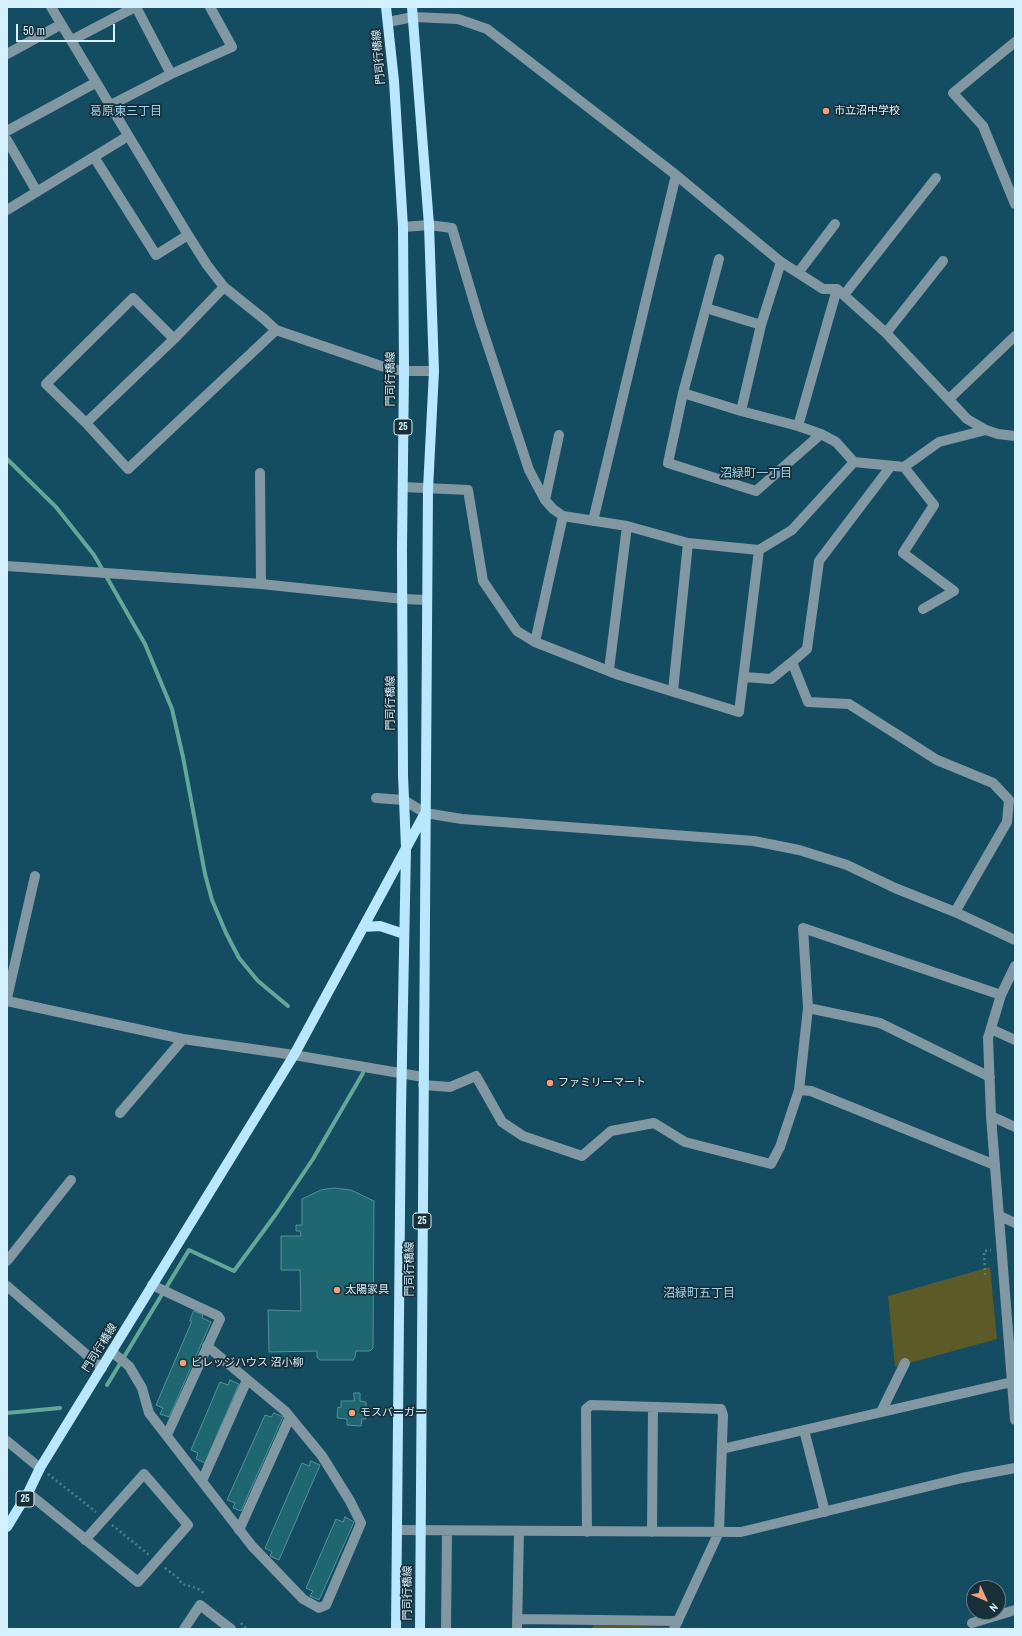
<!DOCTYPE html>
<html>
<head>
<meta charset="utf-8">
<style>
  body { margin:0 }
  #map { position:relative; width:1022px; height:1636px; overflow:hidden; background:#144c61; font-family:"Archivo Narrow",sans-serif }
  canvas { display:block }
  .frame { position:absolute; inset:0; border:8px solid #d6f1fe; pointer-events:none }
  .north { position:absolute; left:966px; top:1580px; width:40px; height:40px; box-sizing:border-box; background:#192f38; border:1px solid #657d87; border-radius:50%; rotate:134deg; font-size:11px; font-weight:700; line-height:16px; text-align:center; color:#d6f1fe }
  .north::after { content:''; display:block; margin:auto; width:14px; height:18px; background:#f0a279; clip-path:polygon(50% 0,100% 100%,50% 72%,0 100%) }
  .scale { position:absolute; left:16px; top:24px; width:99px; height:18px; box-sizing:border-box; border:2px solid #d6f1fe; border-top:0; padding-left:5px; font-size:12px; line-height:14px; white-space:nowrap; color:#d6f1fe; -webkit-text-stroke:3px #192f38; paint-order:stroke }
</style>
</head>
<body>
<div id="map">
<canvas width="1022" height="1636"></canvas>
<div class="frame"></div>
<div class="north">N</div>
<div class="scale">50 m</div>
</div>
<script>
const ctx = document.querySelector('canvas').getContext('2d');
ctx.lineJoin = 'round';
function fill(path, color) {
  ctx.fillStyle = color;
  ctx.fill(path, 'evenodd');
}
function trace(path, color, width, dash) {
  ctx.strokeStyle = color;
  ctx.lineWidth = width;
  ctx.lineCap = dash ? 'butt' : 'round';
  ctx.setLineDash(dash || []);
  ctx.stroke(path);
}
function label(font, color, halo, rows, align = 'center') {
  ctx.font = font + ' "Archivo Narrow","Noto Sans JP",sans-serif';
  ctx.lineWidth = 3.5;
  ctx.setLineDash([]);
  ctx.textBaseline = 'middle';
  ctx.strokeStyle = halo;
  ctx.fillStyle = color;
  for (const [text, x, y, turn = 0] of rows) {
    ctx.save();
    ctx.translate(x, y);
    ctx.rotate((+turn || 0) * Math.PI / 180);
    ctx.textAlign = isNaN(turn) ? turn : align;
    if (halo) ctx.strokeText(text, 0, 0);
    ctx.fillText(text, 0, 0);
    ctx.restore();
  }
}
fill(new Path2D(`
  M990 1267 997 1339 895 1367 888 1296Z
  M594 1625 670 1627 671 1629H591Z`), '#5c5b28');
trace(new Path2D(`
  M7 459 56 507 94 555 145 644 172 709 183 757 205 874 212 900 226 933 239 958 258 981 288 1006
  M107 1385 189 1250 234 1271 276 1214 313 1159 363 1073
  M7 1413 60 1408`), '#62a797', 4);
const building = new Path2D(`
  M334 1188 351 1190 374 1201 373 1348 370 1351H356L355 1357 353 1360H320L317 1357V1351L269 1352 268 1310 301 1311 300 1270H281V1236H301L300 1231H296V1225H302V1199L321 1190Z
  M194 1311 203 1315 202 1318 211 1322 169 1417 160 1414 163 1408 156 1405 192 1321H190Z
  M230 1380 239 1384 205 1463 196 1459 198 1453 191 1450 220 1382 228 1385Z
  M354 1393H360V1401L366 1402V1419H362L361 1426 347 1425V1419L337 1418 338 1407 341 1408V1401H354Z
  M274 1413 283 1417 241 1511 233 1508 235 1503 227 1500 265 1415 271 1417Z
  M311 1461 320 1465 279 1560 270 1556 272 1552 265 1548 302 1463 309 1466Z
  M345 1517 354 1522 319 1600 310 1596 313 1591 306 1588 336 1519 343 1522Z`);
fill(building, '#1e6670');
trace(building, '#52919a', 1);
trace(new Path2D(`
  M985 1275 984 1251 991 1250
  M48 1474 96 1512
  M112 1525 149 1555
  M165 1568 178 1578 182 1584 197 1588 205 1594
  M241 1623 246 1629`), '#4f7e90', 2.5, [2, 3]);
trace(new Path2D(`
  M51 7 188 235 207 265 224 287 264 319 276 330 387 368 404 371H434
  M388 22 413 17 458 19 487 29 676 175 781 262 823 289H837L886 333 967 419 986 430 998 434 1015 436
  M72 40 135 7
  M1015 42 953 93 983 126 1015 204
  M7 54 60 25
  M171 74 232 47 210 7
  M109 106 171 74 136 7
  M7 131 95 83
  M7 140 37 192
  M94 157 156 255 188 235
  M7 210 128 136
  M403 227 429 225 452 228 480 322 529 470 545 500 553 509 563 516 627 526 688 543 759 550 792 530 854 462 904 467 939 442 986 430
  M781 262 761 325 741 411 683 393 668 463 756 491 821 434 798 426 837 289
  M798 273 835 224
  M844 295 936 178
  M706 308 761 325
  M886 333 943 261
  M174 339 133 298 46 384 86 423 128 469 276 330
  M683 393 719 259
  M949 399 1015 336
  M741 411 798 426
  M86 423 174 339 224 287
  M821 434 836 442 854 462
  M904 467 934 505 903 553 954 591 923 609
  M260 473 261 584
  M403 487 468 490 483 581 517 631 535 642 619 675 739 712 759 550
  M545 500 559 435
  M593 521 676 175
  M7 566 261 584 403 599 427 600
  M535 642 563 516
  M792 662 807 649 819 561 891 466
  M609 670 627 526
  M744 677 771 679 792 662 808 702 849 704 937 760 993 783 1009 800 1007 822 955 912
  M673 691 688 543
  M376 798 404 800 425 813 462 819 754 841 799 850 847 865 895 888 955 912 1015 940
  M1015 966 1001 995 988 1038 991 1116 1015 1420
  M7 998 35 876
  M7 1001 183 1039 294 1055 423 1077
  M808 1008 880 1023 990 1077
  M991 1029 1015 1040
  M423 1085 450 1087 476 1076 502 1122 523 1136 582 1156 611 1131 654 1123 685 1142 771 1164 780 1147 799 1090
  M120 1113 183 1039
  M991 1116 1015 1127
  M995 1165 811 1091 799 1090 808 1008 803 928 1001 995
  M1000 1216 1015 1223
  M7 1261 71 1180
  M152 1285 218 1316 220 1319 167 1435
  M7 1286 102 1368
  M112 1352 129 1366 142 1388 149 1413 252 1546 303 1599 319 1608 326 1605 361 1523 350 1501 322 1456 285 1411 207 1346
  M881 1412 905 1363
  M804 1430 825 1512
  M7 1441 40 1468
  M722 1449 1012 1382
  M202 1481 247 1380
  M28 1493 138 1582 188 1525 144 1474 85 1540
  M239 1530 290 1417
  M397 1530 741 1532 962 1478 1015 1468
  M587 1532 586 1409 591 1405 721 1409 723 1415 719 1532 674 1629
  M652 1532 653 1407
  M518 1619 678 1621
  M972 1623 1015 1610
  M184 1629 200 1605 231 1629
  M446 1629 447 1531
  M517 1629 519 1531`), '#8197a2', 10);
trace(new Path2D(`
  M386 7 394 81 403 227 404 371 402 550 403 775 406 848 401 1109 396 1629
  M412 7 429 225 434 371 428 489 420 1629
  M363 927 380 926 404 934
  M7 1527 29 1491 40 1468 294 1055 424 815`), '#b9e8fe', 10);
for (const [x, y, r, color] of [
  [826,111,4,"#f0a279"],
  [550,1083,4,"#f0a279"],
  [337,1290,4,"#f0a279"],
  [183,1363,4,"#f0a279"],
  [352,1413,4,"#f0a279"]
]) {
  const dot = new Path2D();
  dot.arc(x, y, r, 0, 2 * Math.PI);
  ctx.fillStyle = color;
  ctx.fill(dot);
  trace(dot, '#192f38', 1.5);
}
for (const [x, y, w] of [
  [403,427,18],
  [422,1221,18],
  [25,1499,18]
]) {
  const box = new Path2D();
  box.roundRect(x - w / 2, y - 8, w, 16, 3);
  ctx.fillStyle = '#192f38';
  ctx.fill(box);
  trace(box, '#d6f1fe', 1);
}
label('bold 10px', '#d6f1fe', null, [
  ["25",403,427],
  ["25",422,1221],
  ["25",25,1499]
]);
label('11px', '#d6f1fe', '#192f38', [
  ["門司行橋線",379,57,-95],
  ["門司行橋線",391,379,-90],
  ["門司行橋線",391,703,-90],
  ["門司行橋線",410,1269,-90],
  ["門司行橋線",100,1348,-58],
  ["門司行橋線",408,1593,-90]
]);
label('11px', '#d6f1fe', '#192f38', [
  ["市立沼中学校",834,111],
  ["ファミリーマート",558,1083],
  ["太陽家具",345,1290],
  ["ビレッジハウス 沼小柳",191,1363],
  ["モスバーガー",360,1413]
], 'left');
label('12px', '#9ed4ee', '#192f38', [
  ["葛原東三丁目",126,112],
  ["沼緑町一丁目",756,474],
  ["沼緑町五丁目",699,1294]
]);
</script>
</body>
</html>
